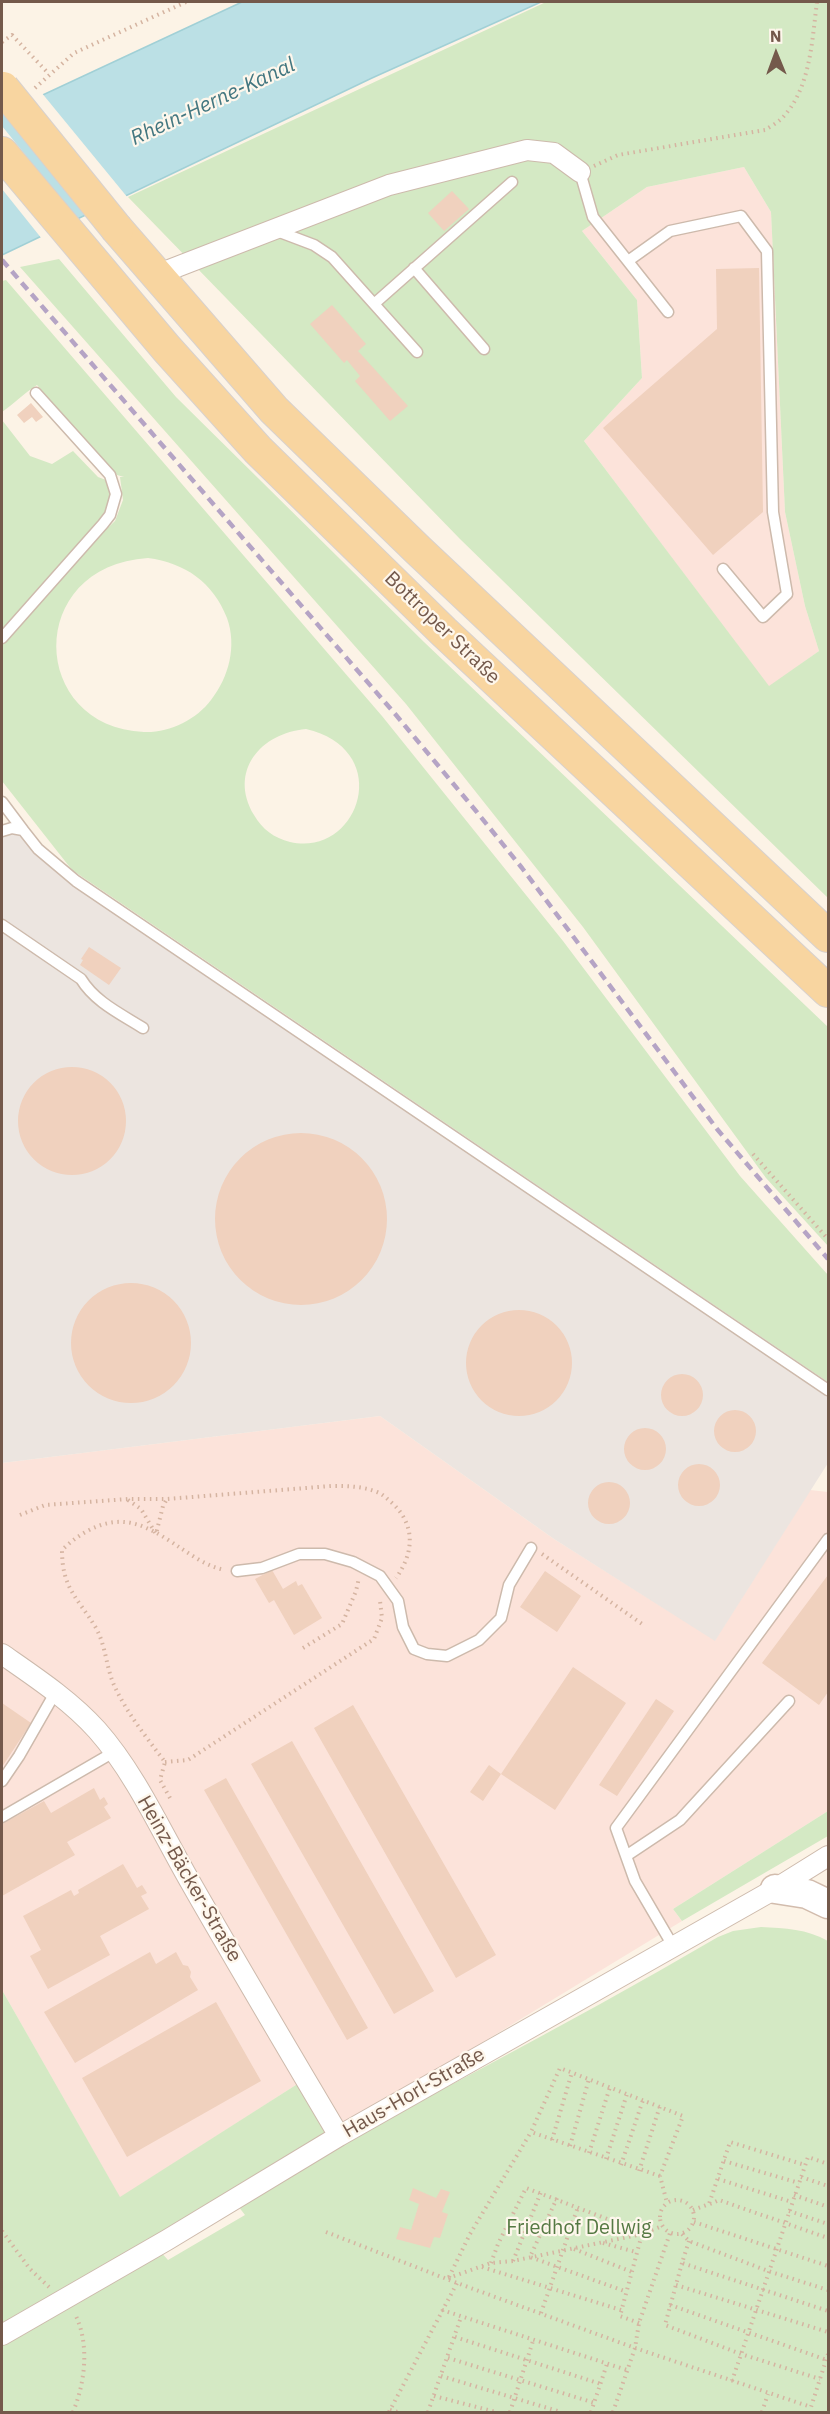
<!DOCTYPE html>
<html>
<head>
<meta charset="utf-8">
<style>
  body { margin:0 }
  #map { position:relative; width:830px; height:2414px; overflow:hidden; background:#fcf3e6; font-family:"IBM Plex Sans",sans-serif }
  canvas { display:block }
  .frame { position:absolute; inset:0; border:3px solid #74594b; pointer-events:none }
  .north { position:absolute; left:746px; top:24px; width:60px; height:60px; -webkit-text-stroke:4px #fef7ec; paint-order:stroke; rotate:359deg; font-size:16px; font-weight:700; line-height:24px; text-align:center; color:#74594b }
  .north::after { content:''; display:block; margin:auto; width:21px; height:27px; background:#74594b; clip-path:polygon(50% 0,100% 100%,50% 72%,0 100%) }
</style>
</head>
<body>
<div id="map">
<canvas width="830" height="2414"></canvas>
<div class="frame"></div>
<div class="north">N</div>
</div>
<script>
const ctx = document.querySelector('canvas').getContext('2d');
ctx.lineJoin = 'round';
function fill(path, color) {
  ctx.fillStyle = color;
  ctx.fill(path, 'evenodd');
}
function trace(path, color, width, dash) {
  ctx.strokeStyle = color;
  ctx.lineWidth = width;
  ctx.lineCap = dash ? 'butt' : 'round';
  ctx.setLineDash(dash || []);
  ctx.stroke(path);
}
function label(font, color, halo, rows, align = 'center') {
  ctx.font = font + ' "IBM Plex Sans",sans-serif';
  ctx.lineWidth = 4.5;
  ctx.setLineDash([]);
  ctx.textBaseline = 'middle';
  ctx.strokeStyle = halo;
  ctx.fillStyle = color;
  for (const [text, x, y, turn = 0] of rows) {
    ctx.save();
    ctx.translate(x, y);
    ctx.rotate((+turn || 0) * Math.PI / 180);
    ctx.textAlign = isNaN(turn) ? turn : align;
    if (halo) ctx.strokeText(text, 0, 0);
    ctx.fillText(text, 0, 0);
    ctx.restore();
  }
}
fill(new Path2D(`
  M744 167 771 212 785 512 805 606 819 651 769 687 584 441 642 378 637 300 582 231 647 187Z
  M380 1416 554 1539 715 1640 810 1490 828 1492V1811L673 1909 682 1921 437 2070 340 2125 312 2078 299 2083 120 2198 2 1990V1657L59 1699 97 1736 123 1772 151 1820 156 1817 120 1752 105 1732 67 1696 2 1648V1463Z`), '#fce3da');
fill(new Path2D(`
  M2 824 828 1380V1463L715 1641 554 1539 380 1416 2 1463Z`), '#ece5e0');
fill(new Path2D(`
  M546 2H828V898L460 539 128 197ZM744 167 771 212 785 512 805 606 819 651 769 686 584 441 642 378 637 300 582 231 647 187Z
  M59 259 176 397 424 642 828 1027V1246L766 1178 583 927 406 704 20 267Z
  M6 280 382 716 563 941 740 1176 828 1275V1382L72 870 2 781V644L81 553 115 521 123 500 120 477H124L117 475 37 385C24 393 14 404 2 412V281ZM148 558C185 563 213 582 227 618 237 646 229 677 211 700 196 720 169 733 144 732 29 727 24 566 148 558ZM306 729C396 750 359 858 290 842 274 838 262 829 254 815 228 771 261 733 306 729Z
  M2 420 30 456 52 464 73 451 98 477 106 480 111 493 105 513 21 611 2 631Z
  M828 1811V1836L682 1921 673 1909Z
  M761 1927C785 1928 807 1929 828 1941V2412H2V2340L159 2250 168 2260 245 2215 235 2202C395 2113 559 2030 718 1937L733 1931Z
  M2 1990 120 2197 299 2083 328 2138 2 2333Z`), '#d4e9c4');
const water = new Path2D(`
  M242 2H541L372 78 2 255V114Z`);
fill(water, '#bbe0e5');
trace(water, '#a1d0d6', 1.5);
fill(new Path2D(`
  M41 92 128 198 89 216 2 110Z
  M2 126 79 221 42 239 2 189Z`), '#fcf3e6');
fill(new Path2D(`
  M452 191 469 209 444 231 428 213Z
  M759 268 763 512 713 555 603 428 717 329 716 269Z
  M332 305 366 344 358 351 408 406 390 421 355 381 360 376 347 360 344 363 310 324Z
  M31 403 43 417 36 422 32 417 24 423 17 415Z
  M89 947 121 968 109 985 80 965 83 960 81 959Z
  M18 1121a54 54 0 1 1 108 0a54 54 0 1 1-108 0Z
  M215 1219a86 86 0 1 1 172 0a86 86 0 1 1-172 0Z
  M71 1343a60 60 0 1 1 120 0a60 60 0 1 1-120 0Z
  M466 1363a53 53 0 1 1 106 0a53 53 0 1 1-106 0Z
  M661 1395a21 21 0 1 1 42 0a21 21 0 1 1-42 0Z
  M714 1431a21 21 0 1 1 42 0a21 21 0 1 1-42 0Z
  M624 1449a21 21 0 1 1 42 0a21 21 0 1 1-42 0Z
  M678 1485a21 21 0 1 1 42 0a21 21 0 1 1-42 0Z
  M588 1503a21 21 0 1 1 42 0a21 21 0 1 1-42 0Z
  M272 1570 283 1589 296 1581 298 1586 302 1584 322 1618 294 1635 274 1600 269 1603 255 1579Z
  M545 1571 581 1596 557 1632 520 1607Z
  M828 1575V1692L819 1705 762 1663Z
  M573 1667 626 1703 555 1810 501 1774 483 1801 470 1792 489 1765 501 1774Z
  M656 1699 674 1711 617 1796 599 1785Z
  M2 1703 31 1723 2 1767Z
  M353 1705 496 1955 456 1978 314 1728Z
  M292 1741 434 1991 394 2014 251 1764Z
  M226 1778 368 2028 347 2040 204 1790Z
  M94 1788 100 1800 104 1797 108 1804 104 1807 111 1818 67 1842 75 1855 2 1896V1824L44 1801 51 1813Z
  M123 1864 137 1888 142 1885 147 1893 141 1896 149 1909 100 1936 110 1955 48 1989 30 1956 41 1950 23 1916 71 1890 74 1896 79 1893 78 1890Z
  M150 1952 156 1964 176 1952 183 1965 188 1966 191 1972 190 1977 198 1990 75 2063 44 2012Z
  M216 2002 261 2081 127 2157 82 2078Z
  M413 2188 436 2198 441 2189 450 2192 442 2212 448 2214 440 2238 434 2237 430 2248 396 2239 400 2227 411 2230 419 2204 409 2200Z`), '#f0d1be');
const lane = new Path2D(`
  M580 172 593 217 668 312
  M277 231 314 245 332 257 417 352
  M628 261 670 231 741 216 767 251 773 512 787 594 763 617 723 569
  M414 268 484 349
  M374 304 512 182
  M2 638 103 524 110 515 116 494 110 475 36 393
  M2 802 23 830
  M2 831 12 828 23 830 38 849 76 881 828 1390
  M2 925 81 979C95 1002 121 1014 143 1028
  M237 1571 262 1568 299 1554H325L353 1562 380 1576 398 1601 403 1627 414 1649 427 1654 447 1656 479 1640 501 1618 509 1585 531 1548
  M2 1781 19 1756 55 1693
  M2 1817 114 1752
  M626 1856 680 1820 789 1701
  M673 1946 635 1881 616 1828 828 1539`);
const street = new Path2D(`
  M156 275 389 185 527 150 554 153 580 172
  M2 1654C35 1677 70 1700 97 1730 136 1774 163 1835 192 1885 240 1969 290 2053 339 2136
  M2 2335 167 2240 339 2136 775 1889 828 1856`);
const secondary = new Path2D(`
  M775 1889 807 1894 828 1904`);
const primary = new Path2D(`
  M2 153 167 349 258 450 444 632 828 991
  M117 229 274 410 418 550 828 936`);
trace(lane, '#cdbaac', 13);
trace(street, '#cdbaac', 22);
trace(secondary, '#d2bcad', 31);
trace(primary, '#d8d1cd', 34);
trace(new Path2D(`
  M2 42 12 35 49 74
  M35 88 74 53 186 2
  M594 166 618 155 765 130C771 126 779 122 784 116 811 86 812 39 817 2
  M753 1154 828 1239
  M128 1500 141 1509 156 1534 163 1506 167 1499
  M20 1515 45 1505 128 1499H167L331 1486C347 1486 362 1486 377 1492 383 1494 387 1499 392 1503 416 1525 414 1553 396 1578
  M542 1554 645 1626
  M303 1648 342 1624 356 1591 359 1578
  M165 1762 188 1760 374 1639 382 1618 380 1601
  M170 1798 160 1780 165 1762C147 1738 126 1712 114 1685 106 1667 106 1646 96 1628 78 1598 62 1589 62 1550 77 1535 101 1520 124 1522 143 1523 164 1537 179 1547 193 1556 208 1567 225 1570
  M552 2140 572 2072
  M570 2146 589 2079
  M589 2153 610 2087
  M606 2159 627 2094
  M724 2161 799 2183
  M621 2165 643 2100
  M639 2171 660 2106
  M660 2176 531 2132 560 2068 683 2116 660 2176 667 2203
  M801 2177 828 2186
  M718 2179 792 2202
  M794 2195 828 2207
  M557 2198 530 2257 627 2292
  M660 2217a17 17 0 1 1 34 0a17 17 0 1 1-34 0Z
  M710 2204 719 2200 828 2238
  M693 2210 709 2204 730 2142 805 2165
  M789 2211 828 2224
  M694 2222 828 2266
  M2 2231 30 2269 49 2287
  M326 2232 457 2283 635 2348 811 2407 828 2354
  M682 2234 689 2241 768 2271 828 2290
  M689 2241 682 2263 828 2311
  M603 2243 636 2252
  M574 2249 632 2272
  M513 2261 541 2192
  M491 2263 498 2244 526 2188 644 2233
  M682 2263 665 2325 741 2354 820 2379
  M482 2267 621 2310
  M449 2277 470 2234 531 2132
  M448 2278 491 2263 513 2261 642 2234 662 2226
  M676 2285 828 2332
  M670 2305 827 2360
  M442 2310 627 2370
  M541 2313 578 2207
  M639 2323 620 2316 642 2234
  M455 2337 601 2384
  M448 2358 595 2403
  M441 2376 561 2412
  M732 2381 808 2157 828 2164
  M434 2396 496 2412
  M390 2410 398 2412
  M73 2412C85 2383 90 2344 75 2314
  M389 2412 457 2283
  M428 2412 461 2317
  M510 2412 533 2341
  M591 2412 607 2364
  M613 2412 635 2348 639 2323 670 2233
  M762 2412 768 2394`), '#d5b4a1', 4, [1.5, 4.5]);
trace(lane, '#fff', 10);
trace(street, '#fff', 20);
trace(secondary, '#fff', 28);
trace(primary, '#f8d5a0', 32);
trace(new Path2D(`
  M2 260 396 715 476 811 522 868 717 1129 828 1259`), '#b5a4c5', 4.5, [9, 6]);
const primaryBridge = new Path2D(`
  M3 88 117 229`);
trace(primaryBridge, '#d8d1cd', 34, []);
trace(primaryBridge, '#f8d5a0', 32);
label('20px', '#74594b', '#fef7ec', [
  ["Bottroper Straße",442,628,44],
  ["Heinz-Bäcker-Straße",189,1879,60],
  ["Haus-Horl-Straße",414,2093,-30]
]);
label('20px', '#557943', '#fef7ec', [
  ["Friedhof Dellwig",579,2228]
]);
label('italic 21px', '#437780', '#fef7ec', [
  ["Rhein-Herne-Kanal",213,102,-25]
]);
</script>
</body>
</html>
